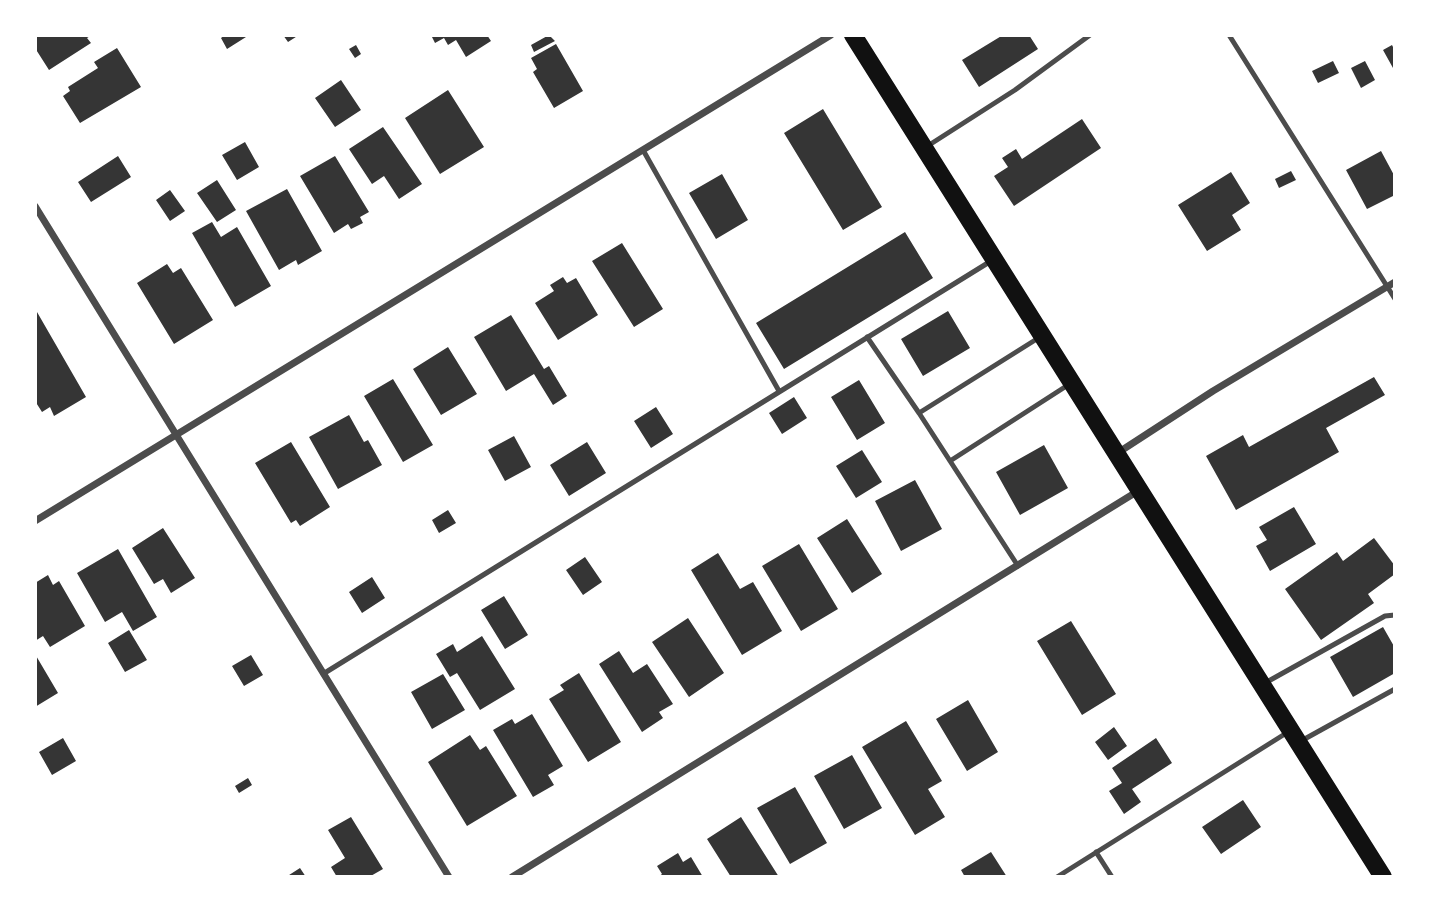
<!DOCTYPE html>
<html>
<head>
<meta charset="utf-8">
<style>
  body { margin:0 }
  #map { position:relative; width:1430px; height:912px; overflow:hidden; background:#fff; font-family:Mulish,sans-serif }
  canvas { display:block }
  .frame { position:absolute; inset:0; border:37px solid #fff; pointer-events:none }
</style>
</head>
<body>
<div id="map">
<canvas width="1430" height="912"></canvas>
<div class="frame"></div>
</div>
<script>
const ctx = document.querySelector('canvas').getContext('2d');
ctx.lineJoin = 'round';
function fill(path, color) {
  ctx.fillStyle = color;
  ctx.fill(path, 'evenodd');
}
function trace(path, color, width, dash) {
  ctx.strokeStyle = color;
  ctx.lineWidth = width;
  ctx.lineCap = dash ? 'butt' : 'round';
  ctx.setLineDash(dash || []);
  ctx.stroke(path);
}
fill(new Path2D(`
  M35 35H92L87 38 91 43 49 70 35 48Z
  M225 35H245L246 37 227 49 221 38Z
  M283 35H299L288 42Z
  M431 35H487L491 41 466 57 456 40 448 45 444 38 435 43Z
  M549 35 555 41 534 52 531 45Z
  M1003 35H1029L1038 49 979 87 962 60Z
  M556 44 583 91 554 108 533 72 537 69 531 58Z
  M356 45 361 54 355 58 349 49Z
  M1392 45 1395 51 1393 68 1383 50Z
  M117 48 141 87 80 123 63 96 70 91 68 87 98 68 94 62Z
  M1333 61 1339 73 1318 83 1312 71Z
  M1365 61 1375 80 1361 88 1351 68Z
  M341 80 361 110 335 127 315 98Z
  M448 90 484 147 440 174 405 118Z
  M823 109 882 207 843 230 784 133Z
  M1082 119 1101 148 1014 206 994 176 1008 167 1002 158 1016 149 1022 159Z
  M383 127 422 184 399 199 384 176 372 184 349 149Z
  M245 142 259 167 237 180 222 155Z
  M1381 151 1395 177V195L1367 209 1346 170Z
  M118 156 131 177 91 202 78 182Z
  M335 156 369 212 360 217 363 223 351 229 348 224 334 233 300 176Z
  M1291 171 1296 180 1279 188 1275 179Z
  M1231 172 1250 203 1232 215 1241 230 1207 251 1178 205Z
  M722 174 748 220 716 239 689 193Z
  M217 180 236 210 217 222 197 193Z
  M287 189 322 251 298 265 296 260 279 270 246 211Z
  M170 190 185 211 170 221 156 200Z
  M212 222 221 237 237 227 271 286 235 307 192 233Z
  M905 232 933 278 784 369 756 323Z
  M622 243 663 309 634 327 592 261Z
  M167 264 173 273 181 268 213 320 174 344 137 283Z
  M563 277 567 283 576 278 598 315 558 340 535 303 554 291 550 285Z
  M948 311 970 348 923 376 901 339Z
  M37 312 86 397 54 416 50 407 42 412 35 401Z
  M511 315 544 369 549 366 567 396 553 405 534 374 506 391 474 337Z
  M448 347 477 394 441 415 413 369Z
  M1374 377 1385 395 1326 428 1339 452 1236 510 1206 456 1243 435 1249 447Z
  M393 379 433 445 403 462 364 396Z
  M859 380 885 423 857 440 831 397Z
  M794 397 807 418 782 434 769 413Z
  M656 407 673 434 651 448 634 421Z
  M349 415 364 442 368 440 382 465 338 489 309 437Z
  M514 436 531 467 505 481 488 450Z
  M291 442 330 507 300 526 296 520 291 523 255 463Z
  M587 442 606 473 569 496 550 465Z
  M1044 445 1068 488 1020 515 996 472Z
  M862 450 882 482 856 498 836 466Z
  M915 480 942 529 901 551 875 501Z
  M1294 507 1316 544 1270 571 1256 546 1267 540 1259 527Z
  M448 510 456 523 439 533 432 520Z
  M847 519 882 574 852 593 817 538Z
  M163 528 195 578 171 593 163 579 154 584 132 548Z
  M1374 538 1395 566V574L1368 594 1374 603 1321 640 1285 589 1337 552 1343 561Z
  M799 544 838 609 801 631 762 566Z
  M118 549 157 617 133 631 122 612 105 622 77 573Z
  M718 553 740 589 753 582 782 631 742 655 691 570Z
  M585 557 602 582 583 595 566 570Z
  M48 575 53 585 59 581 85 626 50 647 43 636 35 641V583Z
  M372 577 385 598 362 613 349 592Z
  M504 596 528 635 505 649 481 610Z
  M688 618 724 673 689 697 652 642Z
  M1071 621 1116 694 1082 715 1037 641Z
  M1383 627 1395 648V673L1353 697 1330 657Z
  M129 630 147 660 125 672 108 643Z
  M482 636 515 689 480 710 457 673 450 677 436 654 453 644 457 652Z
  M619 651 633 673 647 664 673 704 659 712 663 718 642 732 599 664Z
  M35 654 58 693 35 707Z
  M251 655 263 675 244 686 232 666Z
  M579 673 621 742 588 762 549 699 564 690 560 685Z
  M443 674 465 710 432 729 411 692Z
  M968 700 998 752 967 771 936 719Z
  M532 714 563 766 548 775 554 785 533 797 493 730 512 719 515 724Z
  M906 721 942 781 928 789 945 817 915 835 862 747Z
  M1114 727 1127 746 1108 760 1095 742Z
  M470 735 480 750 486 746 517 796 467 826 428 762Z
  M63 738 76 761 52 775 39 752Z
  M1156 738 1172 763 1132 789 1141 802 1124 814 1109 791 1122 783 1112 768Z
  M852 755 882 808 844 829 814 776Z
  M248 778 252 785 239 793 235 786Z
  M795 787 827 843 790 864 757 808Z
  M1243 800 1261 827 1221 854 1202 827Z
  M351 817 383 869 369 877H337L331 867 345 858 328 830Z
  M741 817 779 877H731L707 839Z
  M991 852 1007 877H965L961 870Z
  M678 853 683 862 691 857 703 877H658L662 874 657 866Z
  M300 868 306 877H286Z`), '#353535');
trace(new Path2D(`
  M1229 35 1395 299
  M926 147 1015 90 1090 35
  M643 150 779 391
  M867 337 919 413 1040 337
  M919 413 1018 566
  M950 461 1068 385
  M323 674 991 261
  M1265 683 1385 616 1395 615
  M1301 741 1395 689
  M1096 852 1112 877
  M1057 877 1288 732`), '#4c4c4c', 5);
trace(new Path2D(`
  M35 206 449 877
  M1116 454 1213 391 1395 282
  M35 521 831 35
  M512 877 1138 491`), '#4c4c4c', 7);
trace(new Path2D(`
  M853 35 1383 877`), '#111', 18);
</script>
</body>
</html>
